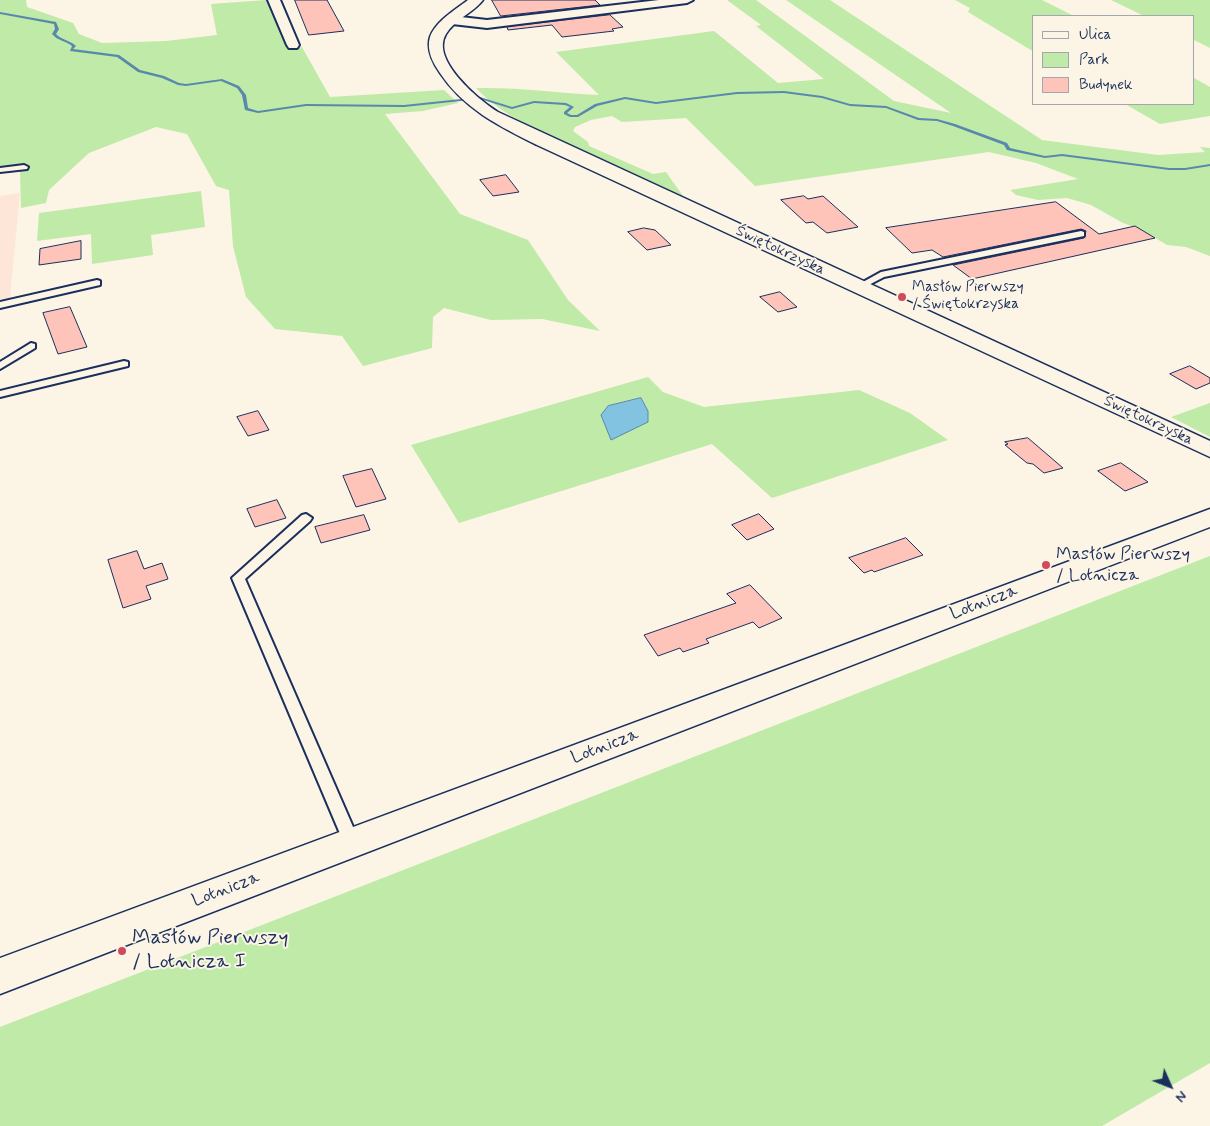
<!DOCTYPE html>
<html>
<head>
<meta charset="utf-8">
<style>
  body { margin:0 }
  #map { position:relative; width:1210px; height:1126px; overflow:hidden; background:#fcf5e5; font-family:Mynerve,sans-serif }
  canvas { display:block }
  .legend { position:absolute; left:1032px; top:15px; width:162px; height:90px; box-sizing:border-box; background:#fcf5e5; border:1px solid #a2a6af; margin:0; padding:6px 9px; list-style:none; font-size:15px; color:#1b2f5e }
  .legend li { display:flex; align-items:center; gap:10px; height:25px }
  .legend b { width:25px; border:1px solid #a2a6af }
  .north { position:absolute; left:1145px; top:1061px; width:50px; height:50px; -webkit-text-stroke:4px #fcf5e5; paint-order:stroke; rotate:134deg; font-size:14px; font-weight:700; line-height:20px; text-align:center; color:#1b2f5e }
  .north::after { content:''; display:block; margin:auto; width:18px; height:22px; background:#1b2f5e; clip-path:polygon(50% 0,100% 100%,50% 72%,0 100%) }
</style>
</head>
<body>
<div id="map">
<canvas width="1210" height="1126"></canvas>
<ul class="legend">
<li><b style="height:6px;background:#fcf5e5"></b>Ulica</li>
<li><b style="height:14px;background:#bfeaa7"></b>Park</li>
<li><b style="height:14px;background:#fec3b9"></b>Budynek</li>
</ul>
<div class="north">N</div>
</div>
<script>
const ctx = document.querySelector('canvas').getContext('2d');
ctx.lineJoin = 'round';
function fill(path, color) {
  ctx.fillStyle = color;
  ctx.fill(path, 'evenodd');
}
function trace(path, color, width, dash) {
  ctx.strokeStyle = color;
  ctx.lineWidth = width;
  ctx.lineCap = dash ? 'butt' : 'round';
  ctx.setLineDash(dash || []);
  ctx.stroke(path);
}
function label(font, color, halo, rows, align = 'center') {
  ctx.font = font + ' Mynerve,sans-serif';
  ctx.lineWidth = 4;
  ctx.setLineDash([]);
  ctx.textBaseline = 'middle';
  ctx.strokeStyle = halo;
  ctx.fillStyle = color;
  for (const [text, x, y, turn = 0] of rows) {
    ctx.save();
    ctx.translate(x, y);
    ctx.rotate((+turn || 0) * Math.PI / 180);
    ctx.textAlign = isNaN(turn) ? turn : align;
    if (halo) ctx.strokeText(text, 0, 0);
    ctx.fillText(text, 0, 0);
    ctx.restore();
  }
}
fill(new Path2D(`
  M20 193 10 298 0 299V196Z`), '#fde6d8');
fill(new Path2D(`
  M0 0H26L27 7 73 23 79 34 102 43 166 41 217 35 211 4 266 0 287 48 302 47 330 97 444 90 458 103 423 111 385 114 460 214 528 240 568 300 600 331 542 319 491 320 444 308 433 317 432 348 363 366 342 336 275 329 246 297 233 246 229 190 216 186 187 134 156 127 89 153 49 190 46 203 21 208 20 170 0 172Z
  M727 0H756L894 101 951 113 786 0H830L1042 140 1158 155 1205 152 1200 147 1210 148V256L1186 247 1167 245 1140 229 1123 223 1091 205 1067 198 1038 200 1016 195 1010 190 1078 179 1036 163 989 152 755 186 686 118 622 122 612 116 591 120 575 127 573 131 588 142 589 146 653 174 666 172 683 196C648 180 613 164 578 148 543 132 504 118 476 88 517 87 558 93 599 95L556 52 714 31 778 83 824 79 756 26 761 25Z
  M955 0H1042L1074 16H1034V52L968 12 970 8Z
  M1111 0H1210V48L1194 40V16H1144Z
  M1194 78 1210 87V116L1160 124 1125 104H1194Z
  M201 191 205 227 151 235 153 255 92 264 91 234 37 241 39 213Z
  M648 377 663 392 704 407 859 390 910 413 948 440 772 498 712 444 459 523 411 445Z
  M1210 403V437L1171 417Z
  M1210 556V1063L1102 1126H0V1027Z`), '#bfeaa7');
const water = new Path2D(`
  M641 398 648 411V422L611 440 601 415 608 406Z`);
fill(water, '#82c3e2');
trace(water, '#5988ad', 1);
fill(new Path2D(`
  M0 12 56 22 59 29 56 34C61 40 70 40 76 46L73 49 119 55 140 70 164 76 179 83 186 84 222 79 239 86 246 95 248 108 258 111 306 104 404 105 480 97 512 107 534 101 566 103 574 107 567 113 571 115H577L595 104 625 97 656 102 737 92 784 91 822 96 850 104 886 106 919 118 937 119 955 124 1007 143 1010 148 1045 156 1062 154 1169 168H1185L1210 164V166L1185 170H1169L1062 156 1045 158 1007 150 1004 145 953 126 937 121 918 120 886 108 850 106 822 98 784 93 737 94 656 104 625 99 597 106 578 117H570L564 114V112L570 107 565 105 534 103 512 109 480 99 404 107 306 106 258 113 245 110 242 95 237 88 221 81 186 86 178 85 162 78 138 72 117 57 70 51 72 46C66 41 58 41 52 34L55 29 54 24 0 14Z`), '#5988ad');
const building = new Path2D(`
  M295 0H327L344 31 309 35Z
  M492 0H595L600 5 501 16Z
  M610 15 623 27 612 29 614 31 562 37 552 25 508 30 507 27Z
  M506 175 519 192 493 196 480 180Z
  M804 196 808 199 823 196 858 227 827 233 813 222 806 223 781 200Z
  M1056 202 1099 234 1135 226 1155 238 972 279 953 265 1084 238 1086 231 1081 229 943 257 932 250 912 253 886 228Z
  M644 228 655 230 671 245 647 250 628 232Z
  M81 241V259L39 265 40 249Z
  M780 292 797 307 778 312 760 297Z
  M70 307 87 347 58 354 43 313Z
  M1190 366 1210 378V383L1196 389 1170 374Z
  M258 411 269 430 248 436 237 417Z
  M1028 438 1063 468 1044 473 1033 464 1027 463 1005 445 1008 444 1005 442Z
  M1121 463 1148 482 1125 491 1098 471Z
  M372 469 386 499 356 507 343 476Z
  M277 500 286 518 255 527 247 509Z
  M759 514 774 529 747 540 732 525Z
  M364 515 370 530 321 543 315 527Z
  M906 538 923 555 874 572 872 570 864 573 849 558Z
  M137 551 144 569 162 563 168 579 146 586 151 599 123 608 108 560Z
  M750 585 782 618 759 628 753 622 706 639 709 643 683 652 680 648 658 656 644 635 736 603 727 594Z`);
fill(building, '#fec3b9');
trace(building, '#1b2f5e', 1);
const lane = new Path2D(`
  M24 165 28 167 27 169 0 172V168Z
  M1081 231 1084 232V236L884 277 859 290 854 287 881 272Z
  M97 280 100 281V285L0 308V302Z
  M31 343 35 344V348L0 369V362Z
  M124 361 128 362V366L0 397V391Z
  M306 514 312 518 310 521 245 579 360 843 358 848 352 850 346 848 344 843 232 578 302 515Z`);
const street = new Path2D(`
  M268 0H280L299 45 297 48H289L287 45Z
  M659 0H693L687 3 487 28 452 24 446 20 452 16 487 20Z`);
const secondary = new Path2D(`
  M468 0H483C473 13 455 19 446 34 430 60 479 100 498 112L1210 441V457L537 145C499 126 464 109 440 73 433 63 426 50 430 37 436 21 455 10 468 0Z
  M1210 509V527L0 994V958Z`);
trace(lane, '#1b2f5e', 4);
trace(street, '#1b2f5e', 4);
trace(secondary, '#1b2f5e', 3);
fill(lane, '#fcf5e5');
fill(street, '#fcf5e5');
fill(secondary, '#fcf5e5');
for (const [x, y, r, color] of [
  [902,297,5,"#d1495b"],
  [1046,565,5,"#d1495b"],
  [122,951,5,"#d1495b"]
]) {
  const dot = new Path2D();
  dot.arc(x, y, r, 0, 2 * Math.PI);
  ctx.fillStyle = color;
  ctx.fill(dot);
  trace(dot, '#fcf5e5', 2);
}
label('15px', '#1b2f5e', '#fcf5e5', [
  ["Świętokrzyska",780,251,25],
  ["Świętokrzyska",1148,421,25]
]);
label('15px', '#1b2f5e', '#fcf5e5', [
  ["Masłów Pierwszy",912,288],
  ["/ Świętokrzyska",912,305]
], 'left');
label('18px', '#1b2f5e', '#fcf5e5', [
  ["Masłów Pierwszy",1056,555],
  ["/ Lotnicza",1056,576]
], 'left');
label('18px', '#1b2f5e', '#fcf5e5', [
  ["Lotnicza",984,603,-21],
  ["Lotnicza",605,747,-21],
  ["Lotnicza",226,890,-21]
]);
label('21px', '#1b2f5e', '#fcf5e5', [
  ["Masłów Pierwszy",132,939],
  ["/ Lotnicza I",132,963]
], 'left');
</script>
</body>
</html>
